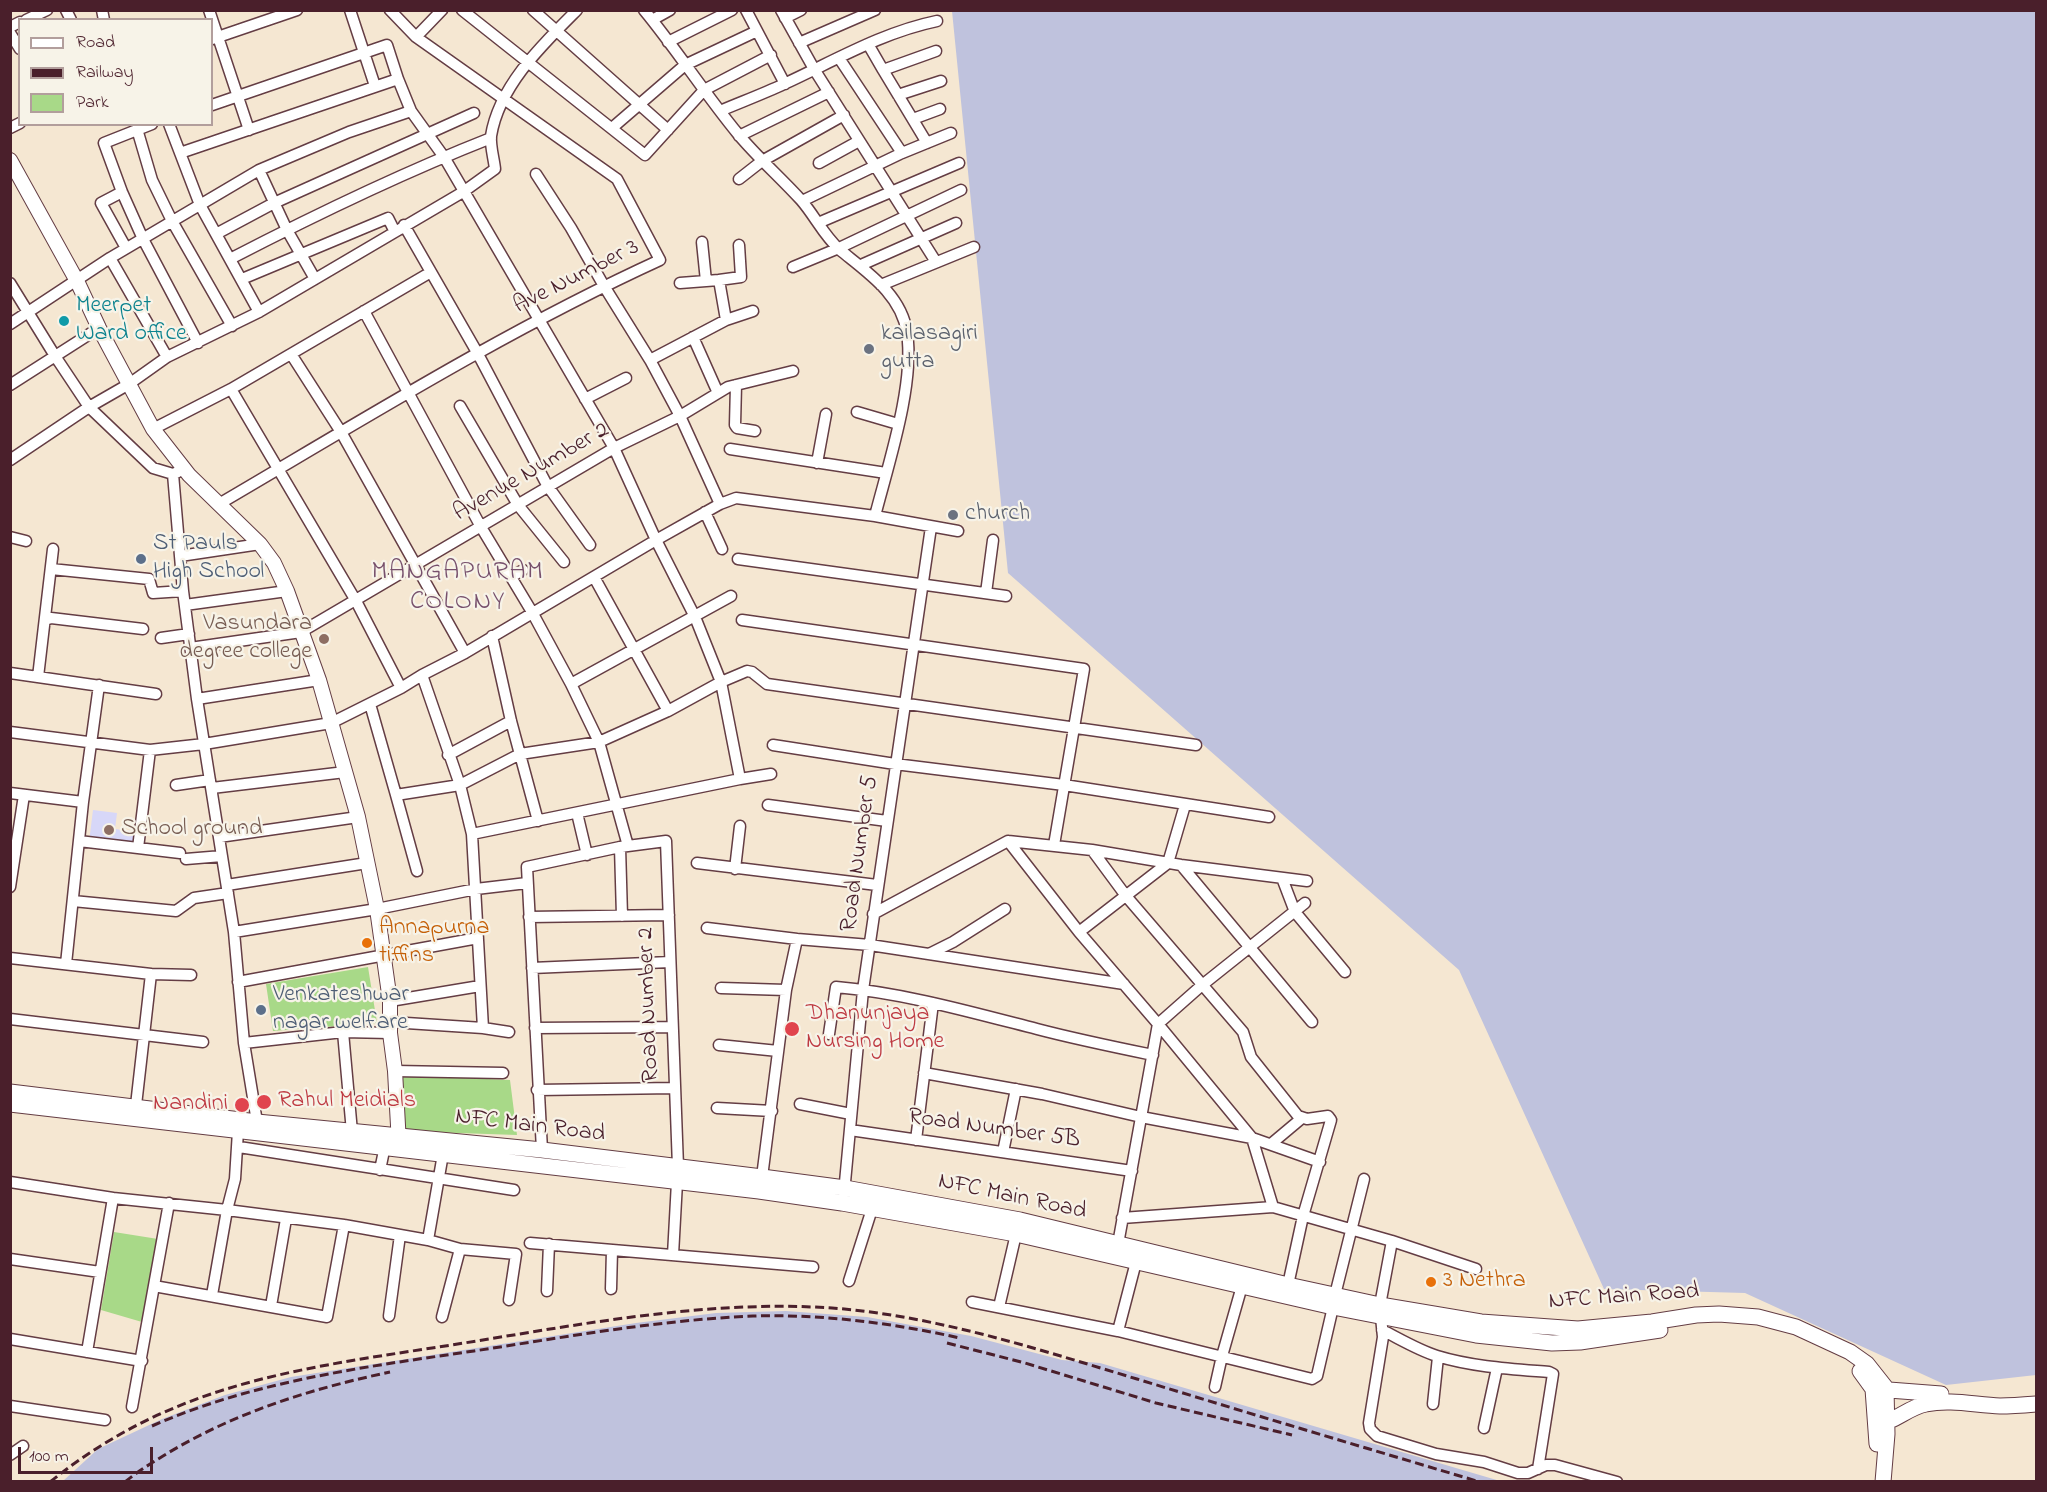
<!DOCTYPE html>
<html>
<head>
<meta charset="utf-8">
<style>
  body { margin:0 }
  #map { position:relative; width:2047px; height:1492px; overflow:hidden; background:#f5e7d2; font-family:"Indie Flower",sans-serif }
  canvas { display:block }
  .frame { position:absolute; inset:0; border:12px solid #4a1f2b; pointer-events:none }
  .legend { position:absolute; left:18px; top:18px; width:195px; height:108px; box-sizing:border-box; background:#f7f3e8; border:2px solid #b29e9c; margin:0; padding:8px 10px; list-style:none; font-size:18px; color:#4a1f2b }
  .legend li { display:flex; align-items:center; gap:12px; height:30px }
  .legend b { width:30px; border:2px solid #b29e9c }
  .scale { position:absolute; left:18px; top:1447px; width:135px; height:27px; box-sizing:border-box; border:3px solid #4a1f2b; border-top:0; padding-left:8px; font-size:18px; line-height:21px; white-space:nowrap; color:#4a1f2b; -webkit-text-stroke:4px #f7f3e8; paint-order:stroke }
</style>
</head>
<body>
<div id="map">
<canvas width="2047" height="1492"></canvas>
<div class="frame"></div>
<ul class="legend">
<li><b style="height:8px;background:#fff"></b>Road</li>
<li><b style="height:8px;background:#4a1f2b"></b>Railway</li>
<li><b style="height:16px;background:#a8d988"></b>Park</li>
</ul>
<div class="scale">100 m</div>
</div>
<script>
const ctx = document.querySelector('canvas').getContext('2d');
ctx.lineJoin = 'round';
function fill(path, color) {
  ctx.fillStyle = color;
  ctx.fill(path, 'evenodd');
}
function trace(path, color, width, dash) {
  ctx.strokeStyle = color;
  ctx.lineWidth = width;
  ctx.lineCap = dash ? 'butt' : 'round';
  ctx.setLineDash(dash || []);
  ctx.stroke(path);
}
function label(font, color, halo, rows, align = 'center') {
  ctx.font = font + ' "Indie Flower",sans-serif';
  ctx.lineWidth = 4.5;
  ctx.setLineDash([]);
  ctx.textBaseline = 'middle';
  ctx.strokeStyle = halo;
  ctx.fillStyle = color;
  for (const [text, x, y, turn = 0] of rows) {
    ctx.save();
    ctx.translate(x, y);
    ctx.rotate((+turn || 0) * Math.PI / 180);
    ctx.textAlign = isNaN(turn) ? turn : align;
    if (halo) ctx.strokeText(text, 0, 0);
    ctx.fillText(text, 0, 0);
    ctx.restore();
  }
}
fill(new Path2D(`
  M93 810 117 813 115 829 140 832 138 848 89 842Z`), '#d7d7f8');
fill(new Path2D(`
  M952 11H2036V1375L1946 1385 1745 1293 1604 1289 1459 970 1008 573Z
  M786 1311 867 1317 971 1336 1062 1360 1100 1363 1500 1481H63L98 1449 162 1419 225 1395 291 1377 636 1323 716 1313Z`), '#bfc2dd');
fill(new Path2D(`
  M368 967 377 1023 273 1031 266 984Z
  M395 1075 510 1080 517 1135 399 1131Z
  M114 1232 158 1239 142 1322 101 1310Z`), '#a8d988');
const minor = new Path2D(`
  M66 10 71 20
  M102 10 104 20
  M209 10 249 130
  M350 10 375 86
  M462 10 645 155 704 90 771 55
  M533 10 668 130
  M644 10C677 50 705 94 738 134 757 157 780 177 801 200 815 216 824 236 840 250 867 272 902 295 907 333 915 384 888 465 875 516
  M746 10 785 84
  M781 10 814 69 936 262
  M785 18 801 10
  M26 20 47 10
  M652 20 670 10
  M10 27 20 22
  M10 33 20 49
  M416 37 442 10
  M212 39 297 10
  M668 42 732 10
  M799 43 875 10
  M868 44 883 70
  M839 58 902 153
  M898 95 941 81
  M212 105 387 45 398 79
  M720 111C741 102 763 94 784 84 834 61 883 32 937 21
  M913 119 940 109
  M152 124 104 143 122 192 143 239 198 343
  M169 124 200 205 259 312
  M10 128 20 123
  M612 128 685 65 757 31
  M137 129 152 180 172 221 232 326
  M739 136 829 92
  M927 143 883 70 936 51
  M180 153 398 79 411 111 444 157 614 448 656 540 695 617 721 682 740 779
  M819 163 859 141
  M259 170 287 230 315 279
  M536 174 571 228 604 286 650 360 680 416 720 504
  M739 179 762 161 844 115
  M122 192 101 203 126 248
  M802 201 902 153 951 133
  M818 223 959 163
  M404 225 478 354 547 485 590 545
  M216 234 274 203 474 113
  M702 242 706 281
  M110 258 167 357
  M230 259C315 215 402 173 491 138
  M861 265 956 223
  M793 267 839 248 961 190
  M242 279 388 218 395 232
  M719 280 741 277 739 245
  M10 283 55 356 89 407 153 468 173 474 178 472
  M680 283 719 280 726 320
  M881 285 974 247
  M364 311 481 527 532 612 571 684 599 742 628 846
  M10 324 110 258 259 170 349 132 411 111
  M693 337 718 393
  M291 354 341 432 465 653
  M650 360 726 320 753 311
  M10 385 99 328
  M736 385 735 425 737 428 755 431
  M231 389 356 601 401 688
  M585 399 626 378
  M460 406 518 505 564 562
  M857 412 898 424
  M153 429 231 389 431 272
  M730 449 886 473
  M10 460 89 407 129 384 167 357 259 312 463 192 495 169C494 159 490 146 491 136 499 86 542 45 577 10
  M817 463 826 414
  M173 474 183 591 197 699 234 932 244 1043 257 1122
  M219 504C364 419 507 330 660 260L617 179 416 37 390 10
  M705 512 722 549
  M10 537 26 541
  M180 556 260 544
  M738 559 1006 596
  M51 569 149 579 153 593 183 591
  M511 577 523 570
  M594 577 668 711
  M986 593 993 540
  M185 605 287 591
  M45 620 51 618 143 629
  M742 620 1084 669 1054 845
  M492 636 511 721 538 821
  M161 638 189 634
  M190 648 301 632 614 448 680 416 728 387 793 371
  M10 673 156 694
  M422 675 460 785 472 834 483 1028
  M38 677 53 549
  M571 684 731 596
  M197 699 319 680
  M370 704 396 795 460 785 520 754 599 742 668 711 721 682 747 671 752 672 767 684 1196 745
  M10 732 150 750 204 744 331 723 401 688 422 675 465 653 656 540 720 504 736 498 875 516 958 531
  M773 745 895 764 1064 785 1269 817
  M448 755 511 721
  M176 785 210 780
  M212 788 345 772
  M10 793 83 802
  M396 795 417 871
  M768 805 887 821
  M577 813 587 855
  M472 834 740 779 771 774
  M219 837 358 817
  M79 841 180 853
  M1008 841 1079 932 1158 1024 1252 1138 1273 1207
  M620 847 622 916
  M138 848 150 750
  M1092 850 1126 896 1243 1032 1251 1057 1298 1116 1307 1119 1328 1116 1331 1120 1303 1216 1288 1285
  M186 859 222 856
  M697 863 877 885
  M1181 865 1312 1022
  M735 869 740 826
  M1282 878 1295 912 1345 972
  M227 885 367 863
  M10 887 24 795
  M73 901 176 911 194 898 228 893
  M873 914 1008 841 1092 850 1181 865 1307 881
  M529 917 669 915
  M707 928 797 939 870 945 1124 984
  M234 932 377 909 476 889 527 883
  M1079 932 1168 863 1185 805
  M929 954 953 942 1005 909
  M10 958 151 974 191 975
  M66 964 83 802 99 685
  M532 968 670 962
  M238 982 478 938
  M721 988 786 990
  M390 1001 480 986
  M10 1019 203 1042
  M391 1022 483 1028 509 1032
  M535 1028 672 1027
  M343 1032 352 1132
  M829 1034 836 987C904 993 971 1012 1037 1029 1075 1039 1114 1047 1153 1055
  M244 1043 343 1032 390 1033
  M719 1045 778 1051
  M395 1071 503 1073
  M924 1073 1042 1094 1141 1117 1252 1138 1320 1162
  M537 1090 674 1088
  M800 1104 851 1114
  M717 1108 772 1111
  M135 1114 151 974
  M850 1130 1132 1171
  M916 1140 933 1003
  M1271 1144 1302 1118
  M239 1147 514 1190
  M542 1150 527 867 620 847 666 841 678 1167
  M1003 1152 1016 1089
  M380 1170 386 1141
  M762 1177 786 990 797 939
  M10 1182 113 1198 227 1210 344 1225 428 1240 460 1249 516 1254 509 1300
  M844 1193 863 990 931 527
  M1122 1218 1273 1207 1392 1241 1476 1269
  M428 1240 443 1154
  M530 1243 813 1267
  M1118 1244 1158 1024 1201 986 1305 903
  M673 1255 677 1182
  M10 1259 100 1272
  M849 1281 872 1209
  M154 1286 327 1317 344 1225
  M611 1289 612 1250
  M547 1291 549 1244
  M212 1295 227 1210 235 1179 238 1131
  M1335 1295 1364 1179
  M972 1302 1118 1331 1312 1379 1317 1376 1333 1307
  M1380 1305 1392 1241
  M271 1306 286 1219
  M999 1307 1016 1234
  M389 1316 400 1235
  M442 1317 460 1249
  M1381 1317 1383 1337 1369 1423 1370 1429 1377 1436 1436 1454 1484 1462 1518 1473H1528L1546 1465H1555L1617 1482
  M1382 1330C1400 1339 1418 1350 1437 1356 1473 1367 1512 1369 1549 1372L1553 1374 1538 1469
  M1118 1331 1136 1262
  M10 1339 142 1361
  M87 1352 113 1198
  M1215 1387 1222 1356 1242 1286
  M1433 1404 1438 1357
  M10 1406 105 1420
  M132 1407 169 1203
  M1484 1428 1497 1368
  M10 1455 23 1446`);
const tertiary = new Path2D(`
  M10 160 77 281 99 328 153 429 189 475 260 544 274 563 287 591 319 680 358 817 377 909 390 1001V1033L395 1071 399 1144`);
const secondary = new Path2D(`
  M10 1092 257 1122 542 1150 762 1177 845 1188 1020 1220 1288 1285 1380 1305 1481 1322 1578 1329 1652 1322 1696 1315 1719 1314 1758 1317 1796 1327 1850 1352 1867 1364 1886 1388 1887 1434 1883 1482
  M10 1104 759 1191 842 1203 1016 1234 1333 1307 1476 1335 1552 1343 1580 1342 1660 1330
  M1860 1371 1873 1389 1877 1444
  M1876 1389 1941 1394
  M1880 1424C1896 1421 1909 1407 1926 1404 1950 1399 1975 1405 2000 1406 2012 1406 2024 1405 2036 1404`);
trace(minor, '#643d44', 13);
trace(tertiary, '#643d44', 16);
trace(secondary, '#643d44', 17);
trace(minor, '#fff', 10);
trace(tertiary, '#fff', 14);
trace(secondary, '#fff', 15);
trace(new Path2D(`
  M947 1343 1025 1363 1156 1403 1292 1435
  M152 1426C254 1381 364 1367 474 1351 566 1337 659 1320 753 1316 823 1314 892 1323 960 1338
  M50 1482C168 1387 287 1370 432 1348 564 1328 698 1299 832 1308 937 1316 1037 1349 1137 1379 1251 1414 1366 1448 1480 1482
  M125 1482C137 1472 150 1464 163 1456 233 1413 310 1389 390 1372`), '#4a1f2b', 3, [9, 4.5]);
for (const [x, y, r, color] of [
  [64,321,6,"#0f9aa8"],
  [869,349,6,"#6b7280"],
  [953,515,6,"#6b7280"],
  [141,559,6,"#5c6f8a"],
  [324,639,6,"#8d6e63"],
  [109,830,6,"#8d6e63"],
  [367,943,6,"#e8710a"],
  [261,1010,6,"#5c6f8a"],
  [792,1029,8,"#e0444e"],
  [264,1102,8,"#e0444e"],
  [242,1105,8,"#e0444e"],
  [1431,1282,6,"#e8710a"]
]) {
  const dot = new Path2D();
  dot.arc(x, y, r, 0, 2 * Math.PI);
  ctx.fillStyle = color;
  ctx.fill(dot);
  trace(dot, '#f7f3e8', 2);
}
label('24px', '#4a1f2b', '#f7f3e8', [
  ["Ave Number 3",577,278,-27],
  ["Avenue Number 2",532,473,-30],
  ["Road Number 5",861,854,-82],
  ["Road Number 2",650,1005,-92],
  ["NFC Main Road",530,1127,7],
  ["Road Number 5B",994,1130,8],
  ["NFC Main Road",1012,1198,12],
  ["NFC Main Road",1624,1298,-4]
]);
label('24px', '#0d838f', '#f7f3e8', [
  ["Meerpet",76,307],
  ["Ward office",76,335]
], 'left');
label('24px', '#5b616d', '#f7f3e8', [
  ["kailasagiri",881,335],
  ["gutta",881,363],
  ["church",965,515]
], 'left');
label('24px', '#4e5e75', '#f7f3e8', [
  ["St Pauls",153,545],
  ["High School",153,573],
  ["Venkateshwar",273,996],
  ["nagar welfare",273,1024]
], 'left');
label('24px', '#785e54', '#f7f3e8', [
  ["Vasundara",312,625],
  ["degree college",312,653],
  ["School ground",121,830,"left"]
], 'right');
label('24px', '#c56008', '#f7f3e8', [
  ["Annapurna",379,929],
  ["tiffins",379,957],
  ["3 Nethra",1443,1282]
], 'left');
label('24px', '#be3a42', '#f7f3e8', [
  ["Dhanunjaya",806,1015],
  ["Nursing Home",806,1043],
  ["Rahul Meidials",278,1102],
  ["Nandini",228,1105,"right"]
], 'left');
ctx.letterSpacing = '1.5px';
label('26px', '#77506c', '#f7f3e8', [
  ["MANGAPURAM",458,574],
  ["COLONY",458,604]
]);
ctx.letterSpacing = '0px';
</script>
</body>
</html>
